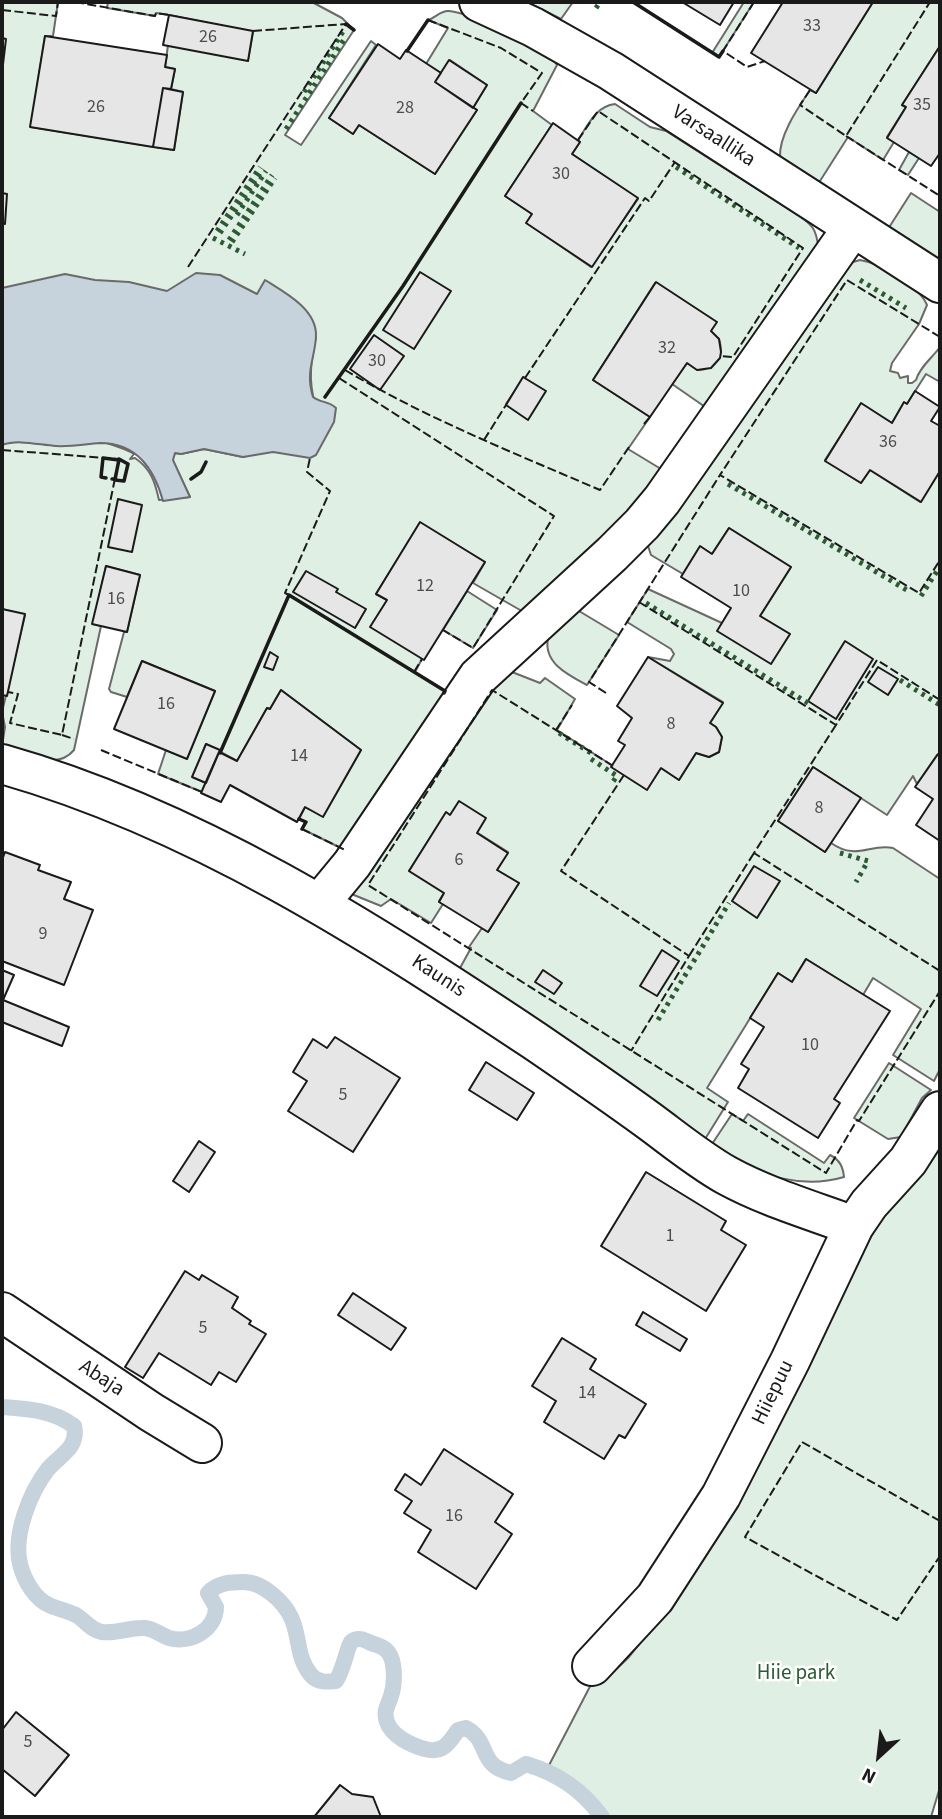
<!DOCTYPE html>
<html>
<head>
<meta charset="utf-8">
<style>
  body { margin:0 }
  #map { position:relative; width:942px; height:1819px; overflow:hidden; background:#fff; font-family:"Source Sans 3",sans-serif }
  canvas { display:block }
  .frame { position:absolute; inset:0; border:4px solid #1a1a1a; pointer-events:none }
  .north { position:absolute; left:844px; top:1721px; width:70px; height:70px; -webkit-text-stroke:5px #fff; paint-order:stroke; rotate:207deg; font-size:19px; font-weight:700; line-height:28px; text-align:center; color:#1a1a1a }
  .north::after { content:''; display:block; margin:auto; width:24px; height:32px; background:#1a1a1a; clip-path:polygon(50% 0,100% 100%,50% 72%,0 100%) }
</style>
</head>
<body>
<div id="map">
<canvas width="942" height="1819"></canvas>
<div class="frame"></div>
<div class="north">N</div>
</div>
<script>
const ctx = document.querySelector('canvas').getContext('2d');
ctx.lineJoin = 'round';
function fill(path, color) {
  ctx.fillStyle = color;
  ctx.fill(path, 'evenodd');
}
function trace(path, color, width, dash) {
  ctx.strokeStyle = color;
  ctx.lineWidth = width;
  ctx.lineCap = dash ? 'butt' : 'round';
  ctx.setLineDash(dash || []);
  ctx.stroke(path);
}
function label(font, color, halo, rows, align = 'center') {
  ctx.font = font + ' "Source Sans 3",sans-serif';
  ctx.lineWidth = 5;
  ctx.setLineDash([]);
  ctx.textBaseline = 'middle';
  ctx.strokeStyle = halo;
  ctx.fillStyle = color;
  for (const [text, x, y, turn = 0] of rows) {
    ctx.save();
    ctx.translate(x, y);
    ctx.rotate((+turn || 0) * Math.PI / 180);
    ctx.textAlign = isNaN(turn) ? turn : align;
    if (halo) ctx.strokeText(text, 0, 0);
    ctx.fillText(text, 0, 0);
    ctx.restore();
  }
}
const green = new Path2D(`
  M2 2H58L53 36H45L31 127 174 150 183 92 171 89 175 69 165 67 168 45 248 60 253 32 169 15 156 13 155 16 107 8 108 2H312L342 18 354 30 285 135 301 145 371 41 376 45 329 118 353 134 359 125 435 174 477 110 473 108 487 85 450 60 441 73 426 64 448 28 428 20C435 18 440 11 448 11 469 11 531 47 552 58L557 65 533 111 552 125 505 196 532 214 527 223 591 267 638 199 572 154 580 142 578 140C588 125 596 106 615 104L650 127 666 131 801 217C813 226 816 230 818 245L711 411 672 384 687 363 698 370C715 369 725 357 719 339L655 283 593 380 650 417 628 449 661 469 647 493 527 614 473 583 485 562 420 523 376 594 387 600 422 659 415 672 445 691 345 850 302 829 305 822 299 819 305 807 323 816 361 750 281 690 270 709 267 708 237 761 206 744 193 777 206 783 202 792 158 774 166 750 187 758 215 691 142 661 127 697 111 692 109 689 124 632H127L140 575 106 566 93 624 101 626 74 750C56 772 24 753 2 746L5 727 2 712 25 615 2 609V439C17 436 35 430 50 430 65 430 122 446 134 454L130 459 135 458C151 469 155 482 159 500L190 497 172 460 175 453 181 454 204 449 243 457 254 454 315 404C308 379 311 361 316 337L258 295 192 290 2 302ZM524 377 528 419 506 404Z
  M527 2H578H573L561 19Z
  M744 2H754L719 57 712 53Z
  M873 2H940V46L902 105 906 107 887 137 894 142 883 160 848 137 820 181H815L780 157C779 135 798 108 810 90L816 93Z
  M909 152 919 158 908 175 899 170Z
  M911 193 940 212V261L888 229Z
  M860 260C880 263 919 286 927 305L919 324 892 363 890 371 898 373 900 378 908 376V383H912L916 380C919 368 932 358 940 347V382L926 374 907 404 904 403 892 423 861 404 825 460 861 483 870 470 920 502 940 471V756L937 755 917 784 913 776 887 815 813 767 778 821 825 852 831 843C857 861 870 843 893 848L940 879V1069L934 1081 893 1055 921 1009 873 978 863 995 806 959 792 982 778 973 707 1088 728 1102 702 1144 463 979 460 968 471 948 469 947 482 928 488 932 519 883 497 870 508 852 446 813 409 871 444 893 439 901 443 904 431 923 391 899 381 906 349 893 504 672H512L540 683 545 678 575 699 557 730 613 766 661 768 679 780 696 753 709 757 719 752 722 737 716 727 710 723 723 702 648 657 670 661 674 654 671 649 627 622 648 589 722 623 718 631 790 634 760 616 791 567 729 528 712 554 700 547 683 574 651 555 647 543 834 280 853 262Z
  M467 591 497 610 473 648 443 630Z
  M579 611 619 635 587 685C568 675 543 663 548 638L575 612Z
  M889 1063 931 1090 922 1098 901 1137 888 1139 854 1118Z
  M732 1114 743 1121 748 1114 824 1163 830 1155C840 1160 843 1167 844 1177 793 1192 754 1169 708 1150Z
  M940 1148V1787L931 1817H602L579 1789 546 1771 597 1673 608 1677 629 1657 660 1618 813 1353 867 1243 881 1220Z`);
fill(green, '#e0efe3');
trace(green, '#6a6a6a', 2);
const water = new Path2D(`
  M196 273 220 275 257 294 265 280C284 292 317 309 316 336 315 359 305 371 313 397 321 403 329 401 336 408L334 422 316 455 310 458 273 452 243 457 204 449 181 454 175 453 173 460 190 497 163 501C154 469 137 443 100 443 85 444 71 447 56 446 39 445 19 439 2 445V288L65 274 95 280 129 282 167 291Z`);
fill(water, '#c6d2dc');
trace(water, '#6a6a6a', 2);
trace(new Path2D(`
  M2 1407C28 1409 52 1410 74 1426 79 1448 60 1455 48 1469 30 1492 13 1535 20 1564 24 1580 35 1600 51 1606 59 1609 68 1611 76 1615 86 1621 90 1630 102 1632 117 1634 130 1627 145 1628 154 1629 161 1635 169 1638 190 1644 216 1630 216 1607L208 1593C217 1583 230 1582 243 1582 255 1582 263 1587 272 1594 307 1622 290 1650 311 1675 318 1683 327 1682 336 1681 343 1671 348 1645 351 1642 358 1636 365 1640 371 1643 376 1645 382 1646 386 1650 396 1658 395 1684 391 1696 388 1706 383 1711 387 1722 392 1736 410 1745 425 1749 443 1754 449 1743 458 1730L466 1728C491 1741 477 1766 511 1773L526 1764C559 1774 582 1790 602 1817`), '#c6d2dc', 16);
const building = new Path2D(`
  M682 2H734L720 25Z
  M783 2H873L816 93 751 53Z
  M169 15 253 31 248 61 163 45Z
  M45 36 167 55 165 67 175 69 171 89 163 88 153 147 30 127Z
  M2 38 6 39 2 73Z
  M378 44 400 59 406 50 441 73 435 82 477 110 435 174 359 125 353 134 329 118Z
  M940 46V153L931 166 887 138 906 107 902 105Z
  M449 60 487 85 473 108 435 82Z
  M163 88 183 92 174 150 153 147Z
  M553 123 580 142 572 154 638 198 592 267 526 223 532 214 505 196Z
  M2 193 7 194 5 224 2 223Z
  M420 272 451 291 414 349 383 330Z
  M656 282 717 322 711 331 719 339 721 352 720 358 711 368 697 370 687 363 650 417 593 380Z
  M374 335 404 356 380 390 350 369Z
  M523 377 546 391 528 420 506 405Z
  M915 391 940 407 931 421 940 426V471L921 502 870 470 861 483 825 461 861 403 892 423 904 402 907 404Z
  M118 499 142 505 132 552 108 547Z
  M420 522 485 562 424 660 370 627 387 600 376 594Z
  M729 528 791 567 760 616 790 634 771 664 717 631 731 608 681 577 700 546 712 554Z
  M106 566 140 575 127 632 92 624Z
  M306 571 338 589 336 592 366 609 355 628 293 592Z
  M2 609 25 614 7 696 2 695Z
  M845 641 873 659 836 719 808 701Z
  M270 652 278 657 273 670 264 667Z
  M648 657 723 703 710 723 716 727 722 737 719 752 709 757 696 753 679 780 661 768 647 790 611 767 625 745 618 741 632 718 617 706Z
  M142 661 215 691 187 759 114 729Z
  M878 667 898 679 888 695 868 682Z
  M281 690 361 750 323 817 305 807 297 822 230 785 221 802 201 793 219 752 237 761 267 708 270 709Z
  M206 744 220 750 206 783 192 777Z
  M938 754 940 756V841L916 825 933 799 915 787Z
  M813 767 861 798 825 852 778 821Z
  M459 801 486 818 477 833 508 853 497 870 519 883 488 932 439 902 444 893 409 871 446 812 450 815Z
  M5 852 40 865 38 870 71 882 64 899 93 910 64 985 2 961V860Z
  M754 866 780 881 757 918 732 901Z
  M662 950 679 961 657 996 640 986Z
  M806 959 890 1011 834 1099 840 1103 818 1138 738 1088 749 1069 741 1064 764 1027 750 1018 778 973 792 982Z
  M2 970 14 975 3 1000 69 1027 62 1046 2 1022Z
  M543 970 562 983 554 994 535 982Z
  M335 1037 400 1078 353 1152 288 1111 307 1081 293 1072 313 1039 327 1048Z
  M486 1062 534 1093 517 1120 469 1090Z
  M199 1141 215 1152 189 1192 173 1181Z
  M646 1172 726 1221 721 1230 746 1245 706 1311 601 1246Z
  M185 1271 199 1280 202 1275 238 1297 232 1308 251 1321 249 1324 266 1334 236 1382 219 1372 211 1385 159 1353 143 1378 125 1367Z
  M353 1293 406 1328 391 1350 338 1315Z
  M643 1312 687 1339 680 1351 636 1325Z
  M562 1338 596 1359 590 1369 646 1404 625 1438 619 1435 604 1459 544 1422 556 1401 532 1386Z
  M444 1449 513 1494 495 1522 512 1534 476 1589 418 1552 431 1530 404 1513 412 1501 395 1490 405 1474 421 1485Z
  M16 1712 69 1755 35 1796 2 1769V1730Z
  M340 1785 352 1794 373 1797 381 1817H314Z`);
fill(building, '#e6e6e6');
trace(building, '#1a1a1a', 2);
const minor = new Path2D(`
  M479 2 533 27 611 71 940 283
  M2 764C196 819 368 930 535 1041 573 1067 611 1093 648 1120 674 1139 698 1159 726 1175 766 1197 811 1210 854 1226
  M319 904 352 864 478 677 612 554 642 524 662 500 853 227
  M2 1312 151 1412 202 1443
  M592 1666 655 1598 721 1496 790 1361 854 1226 869 1204 908 1161 940 1111`);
trace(minor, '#1a1a1a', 42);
trace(minor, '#fff', 38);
trace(new Path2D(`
  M596 8 600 2
  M304 92 344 30
  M286 129 345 38
  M676 167 799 248
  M237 215 266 171
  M217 231 260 167
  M220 233 263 169
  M213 238 245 254
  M229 240 272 175
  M232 242 275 178
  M860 280 906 308
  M728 484 910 592
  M921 596 939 568
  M646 603 808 703
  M900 680 940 705
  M559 733 591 753
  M591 759 617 776 612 783
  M840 853 868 861 856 882
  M658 1020 729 903`), '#2b5a34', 5, [3.5, 5]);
trace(new Path2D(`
  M75 2 155 16 156 13 169 15
  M754 2 723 51 747 67 765 61
  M2 10 56 16 58 2
  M428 20 501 48 542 73 521 103 533 111
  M253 31 346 24
  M810 90 800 105 846 136 930 2
  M846 136 940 196
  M578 140 598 111 803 248 733 357 720 356
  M188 267 346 24
  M940 337 847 280 720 475 919 593 940 560
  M345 370C426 418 514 453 600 490L629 447
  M339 378 554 516 473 648 443 630
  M525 378 645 198 649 201 675 162
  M644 424 650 417
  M484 440 506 405
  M2 450 119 459 62 735 10 723 18 694 8 692
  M289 595 285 593 330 491 307 472 310 458
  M639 602 836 725 877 660 940 700
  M414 672 422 659
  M606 693 589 682 720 475
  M836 725 754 853 940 971
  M556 730 572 705
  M62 735 74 739
  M101 750 202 792
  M613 766 492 690 368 885 826 1173 857 1120 859 1121 940 991
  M624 775 561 871 689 956 631 1051
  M302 829 345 850
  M689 956 754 853
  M940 1521 802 1442 745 1537 897 1620 940 1556`), '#1a1a1a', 2, [9, 3.5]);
trace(new Path2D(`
  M633 2 719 57 723 51
  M346 24 354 30
  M407 51 428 20
  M325 397 403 286 521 103
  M119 459 128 464 124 481 115 480Z
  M106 478 101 477 103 458 119 460 115 479H112
  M191 479 201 472 206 462
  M220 753 289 595 445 691 444 693
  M299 819 306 822 302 829`), '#1a1a1a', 3.5);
label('18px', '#4d4d4d', null, [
  ["33",812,27],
  ["26",208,38],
  ["35",922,106],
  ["26",96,108],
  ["28",405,109],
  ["30",561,175],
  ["32",667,349],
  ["30",377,362],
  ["36",888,443],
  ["12",425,587],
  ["10",741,592],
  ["16",116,600],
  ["16",166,705],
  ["8",671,725],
  ["14",299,757],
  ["8",819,809],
  ["6",459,861],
  ["9",43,935],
  ["10",810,1046],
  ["5",343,1096],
  ["1",670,1237],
  ["5",203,1329],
  ["14",587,1394],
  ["16",454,1517],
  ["5",28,1743]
]);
label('21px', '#1a1a1a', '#fff', [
  ["Varsaallika",713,137,33],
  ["Kaunis",438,977,33],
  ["Abaja",101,1379,33],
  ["Hiiepuu",774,1393,-64]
]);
label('21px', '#2b5a34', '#fff', [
  ["Hiie park",796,1674]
]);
</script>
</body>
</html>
